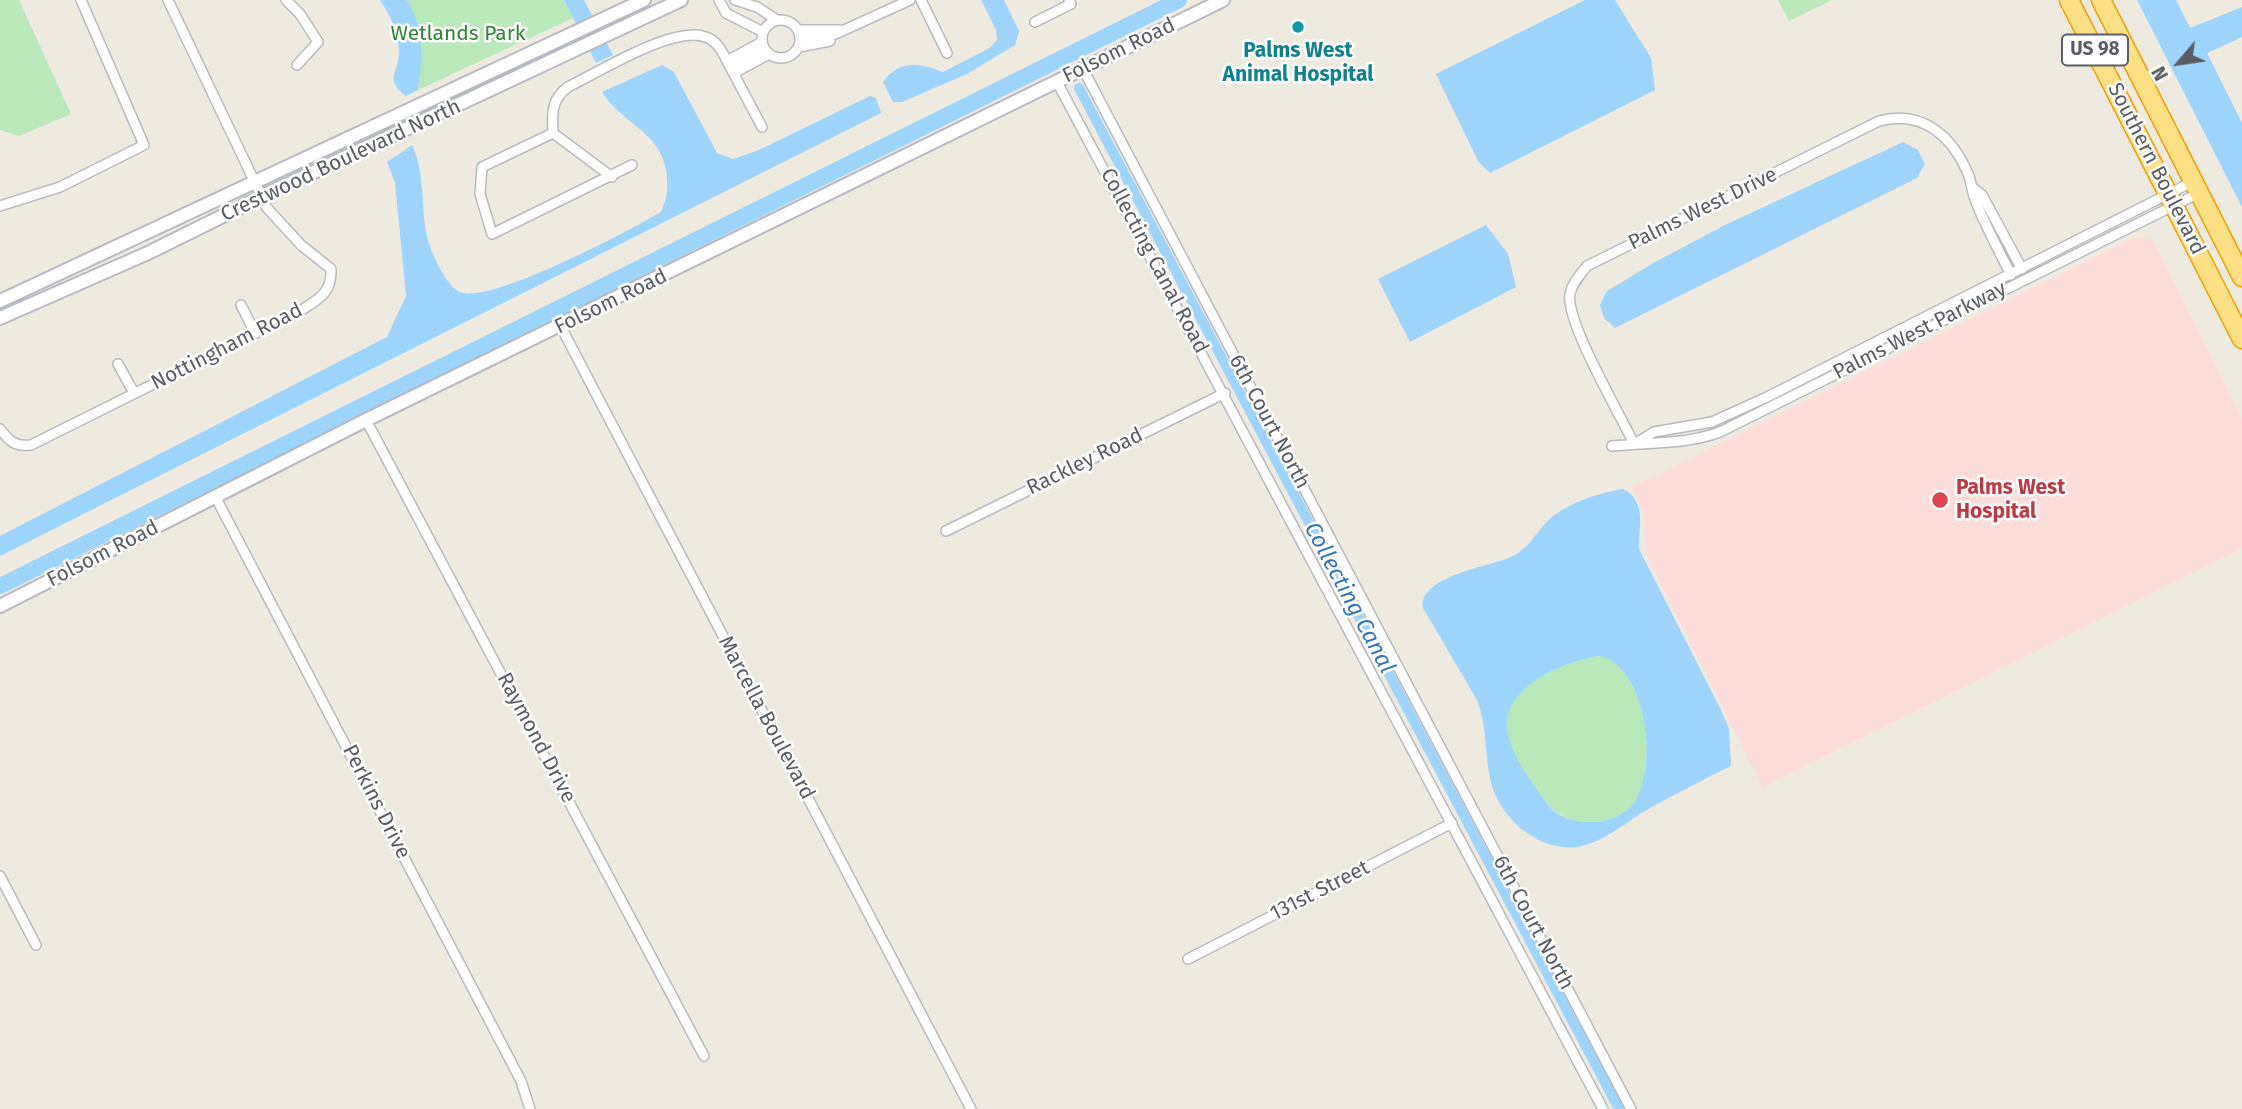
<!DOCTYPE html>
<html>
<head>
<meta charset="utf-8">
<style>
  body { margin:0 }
  #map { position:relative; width:2242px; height:1109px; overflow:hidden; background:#eeeae0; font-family:"Fira Sans",sans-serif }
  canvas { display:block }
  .north { position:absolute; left:2144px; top:28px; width:70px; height:70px; -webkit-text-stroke:5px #fff; paint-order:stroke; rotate:241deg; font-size:19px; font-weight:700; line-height:28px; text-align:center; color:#595d63 }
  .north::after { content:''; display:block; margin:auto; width:24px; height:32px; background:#595d63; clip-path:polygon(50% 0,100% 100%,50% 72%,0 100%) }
</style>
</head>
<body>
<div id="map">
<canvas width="2242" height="1109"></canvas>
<div class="north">N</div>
</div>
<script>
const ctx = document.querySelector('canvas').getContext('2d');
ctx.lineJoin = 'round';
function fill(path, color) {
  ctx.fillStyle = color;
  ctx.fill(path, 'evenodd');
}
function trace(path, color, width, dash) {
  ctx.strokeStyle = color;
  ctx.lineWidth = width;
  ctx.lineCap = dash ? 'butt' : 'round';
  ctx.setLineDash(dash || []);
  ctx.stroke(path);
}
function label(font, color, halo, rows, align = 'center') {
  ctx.font = font + ' "Fira Sans",sans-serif';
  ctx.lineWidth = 5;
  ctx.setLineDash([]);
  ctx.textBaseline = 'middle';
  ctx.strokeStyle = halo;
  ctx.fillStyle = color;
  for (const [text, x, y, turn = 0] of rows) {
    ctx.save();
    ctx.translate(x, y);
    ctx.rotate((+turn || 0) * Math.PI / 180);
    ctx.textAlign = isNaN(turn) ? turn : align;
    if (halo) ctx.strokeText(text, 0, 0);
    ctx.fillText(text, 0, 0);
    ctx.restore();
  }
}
fill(new Path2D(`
  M2138 236 2153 240 2242 419V548L1763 787 1647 556 1644 512 1631 487Z`), '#fddcd9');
fill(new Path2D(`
  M0 0H19L71 114 19 136 0 130Z
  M407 0H564L573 18 418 90C422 59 424 28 407 0Z
  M1778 0H1832L1789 21Z
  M1600 656C1647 668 1658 765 1635 801 1619 826 1575 828 1554 810 1545 803 1538 790 1531 781 1520 766 1503 737 1507 717 1514 682 1569 660 1600 656Z`), '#b9e8b9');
fill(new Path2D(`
  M380 0H407C425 31 423 56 418 90L406 96C383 78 399 74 399 52 400 34 389 14 380 0Z
  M564 0H584L613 55 596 63Z
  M981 0H1004L1019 31 1015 45 967 74 902 102H893L883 82C899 59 921 63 943 72L990 48 997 40 996 30Z
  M1585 0H1615L1651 58 1655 90 1490 173 1478 161 1436 74Z
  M2137 0H2176L2190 28 2242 7V37L2207 53 2242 123V207Z
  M662 65 674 72 717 153 733 159 759 150 870 96 876 98 881 113 0 556V536L387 337 406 296 395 183 387 162 412 145C428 178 418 217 431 249 436 262 447 286 460 292 490 305 630 230 661 212 668 196 668 188 666 170 660 132 620 122 602 92Z
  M1903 142 1918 150 1925 164 1917 178 1615 328 1604 318 1600 305 1607 291 1655 262 1725 225Z
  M1486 225 1508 254 1516 287 1410 342 1378 279Z
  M1623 489C1648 501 1638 529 1639 549L1721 710 1729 729 1731 766C1704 779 1676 794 1650 808 1627 821 1601 845 1575 847 1540 851 1504 821 1493 789 1484 760 1488 729 1477 700L1423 608C1418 577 1486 567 1509 558 1529 550 1537 530 1552 517 1569 503 1601 492 1623 489ZM1600 656C1647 668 1658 765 1635 801 1619 826 1575 828 1554 811 1545 803 1538 790 1531 781 1520 766 1504 737 1507 718 1514 682 1569 660 1600 656Z`), '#9ed5ff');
trace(new Path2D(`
  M1079 88 1619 1109`), '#9ed5ff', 10);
trace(new Path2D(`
  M0 586 1179 0`), '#9ed5ff', 16);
const street = new Path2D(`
  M286 0 300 14 318 42 297 65
  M719 0 726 13 763 32
  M735 0 757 7 777 20
  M921 0 947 53
  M762 39a19 19 0 1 1 38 0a19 19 0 1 1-38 0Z
  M1035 22 1071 4 1069 0
  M798 30H840
  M800 39 831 36 910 0
  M799 47 830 41
  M727 61 762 127
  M736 65 764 49
  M1083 69 1631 1109
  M734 73 769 54
  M1057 82 1603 1109
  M553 133 612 177
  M632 165 492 234 480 194 482 167 553 133C552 114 551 99 568 87 599 72 673 25 706 37 717 41 722 51 727 61L762 42
  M1972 187 1982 195 2022 269
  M0 206 60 187 144 145 81 0
  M241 305 255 333
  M561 327 971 1109
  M118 364 134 393
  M366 420 704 1056
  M0 429C9 441 15 447 31 445L300 311C319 299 332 293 331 269L301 245 267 208 168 0
  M1636 443 1654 432 1712 422 1765 398 2194 181
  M1634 444C1620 414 1565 321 1570 294 1572 283 1580 275 1587 266L1879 121C1923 109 1953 137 1969 176 1972 185 1972 194 1976 202 1986 227 1999 251 2011 275
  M1612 446C1649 442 1684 445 1720 432L2199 193
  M216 498 521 1081 530 1109
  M946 531 1225 393
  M0 876 36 945
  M1188 959 1452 823`);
const secondary = new Path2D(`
  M0 301 644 0
  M0 318 148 253 261 197 681 0
  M0 606 366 420 1223 0`);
const highway = new Path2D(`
  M2069 0 2242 339
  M2101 0 2242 277`);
trace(street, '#b6b9be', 12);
trace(secondary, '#b6bac0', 16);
trace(highway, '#eda200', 21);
trace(street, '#fff', 9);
trace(secondary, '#fff', 12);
trace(highway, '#ffe085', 18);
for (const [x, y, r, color] of [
  [1298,27,7,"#0f9aa8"],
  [1940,500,9,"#e0444e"]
]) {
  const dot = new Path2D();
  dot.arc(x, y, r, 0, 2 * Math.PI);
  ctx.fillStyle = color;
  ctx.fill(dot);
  trace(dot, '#fff', 2.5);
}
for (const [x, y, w] of [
  [2095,50,66]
]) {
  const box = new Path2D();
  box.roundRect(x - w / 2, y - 15.5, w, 31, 5);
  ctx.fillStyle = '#fff';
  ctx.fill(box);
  trace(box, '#595d63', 2);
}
label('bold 19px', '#595d63', null, [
  ["US 98",2095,50]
]);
label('21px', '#2d8630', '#fff', [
  ["Wetlands Park",458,34]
]);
label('21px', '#595d63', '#fff', [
  ["Folsom Road",1119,51,-26],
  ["Crestwood Boulevard North",341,161,-25],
  ["Southern Boulevard",2156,169,63],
  ["Palms West Drive",1703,209,-26],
  ["Collecting Canal Road",1154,261,62],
  ["Folsom Road",611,302,-26],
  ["Palms West Parkway",1920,331,-27],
  ["Nottingham Road",227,347,-27],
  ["6th Court North",1269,422,62],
  ["Rackley Road",1085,462,-26],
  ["Folsom Road",103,554,-27],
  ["Marcella Boulevard",766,718,62],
  ["Raymond Drive",536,738,62],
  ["Perkins Drive",376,802,63],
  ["131st Street",1320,891,-27],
  ["6th Court North",1533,923,62]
]);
label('bold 21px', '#0d838f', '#fff', [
  ["Palms West",1298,51],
  ["Animal Hospital",1298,75]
]);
label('bold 21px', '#be3a42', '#fff', [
  ["Palms West",1956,488],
  ["Hospital",1956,512]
], 'left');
label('italic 23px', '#3275ba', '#fff', [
  ["Collecting Canal",1349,598,62]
]);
</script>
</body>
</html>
